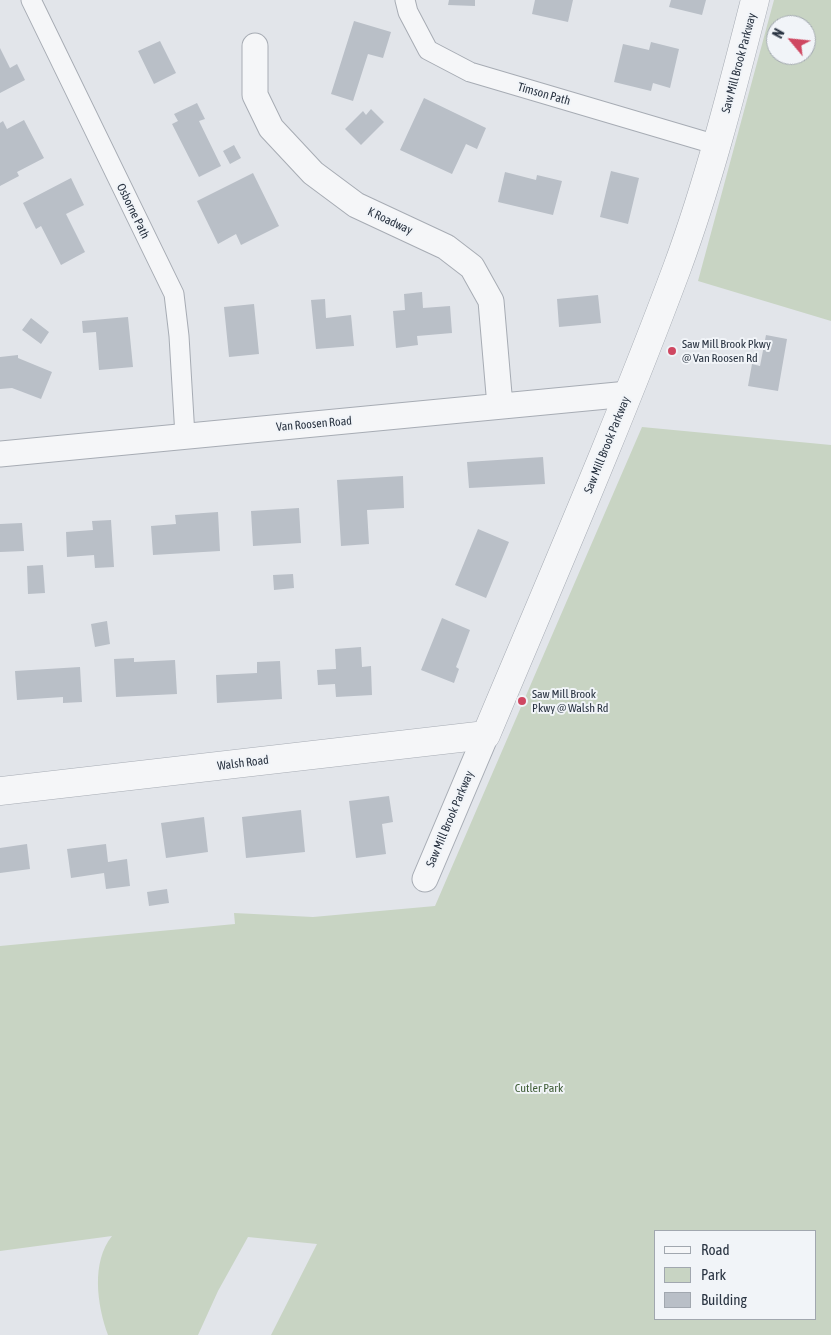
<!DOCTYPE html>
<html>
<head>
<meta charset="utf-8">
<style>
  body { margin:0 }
  #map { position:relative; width:831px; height:1335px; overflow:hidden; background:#e2e5ea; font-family:"Asap Condensed",sans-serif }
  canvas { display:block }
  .legend { position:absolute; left:654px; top:1230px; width:162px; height:90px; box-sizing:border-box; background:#f1f4f8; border:1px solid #a1a7af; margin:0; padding:6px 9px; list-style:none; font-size:15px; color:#2a3442 }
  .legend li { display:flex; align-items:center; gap:10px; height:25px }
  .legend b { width:25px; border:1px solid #a1a7af }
  .north { position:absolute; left:766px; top:15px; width:50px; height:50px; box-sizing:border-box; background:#f1f4f8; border:1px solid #a1a7af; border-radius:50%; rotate:298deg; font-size:14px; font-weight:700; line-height:20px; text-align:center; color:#2a3442 }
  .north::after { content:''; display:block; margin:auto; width:18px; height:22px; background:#cf4761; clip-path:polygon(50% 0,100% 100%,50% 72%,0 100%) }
</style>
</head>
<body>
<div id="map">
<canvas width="831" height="1335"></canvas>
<ul class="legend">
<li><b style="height:6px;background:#f5f6f8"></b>Road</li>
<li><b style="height:14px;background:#c8d4c3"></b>Park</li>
<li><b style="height:14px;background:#b9bfc7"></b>Building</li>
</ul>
<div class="north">N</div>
</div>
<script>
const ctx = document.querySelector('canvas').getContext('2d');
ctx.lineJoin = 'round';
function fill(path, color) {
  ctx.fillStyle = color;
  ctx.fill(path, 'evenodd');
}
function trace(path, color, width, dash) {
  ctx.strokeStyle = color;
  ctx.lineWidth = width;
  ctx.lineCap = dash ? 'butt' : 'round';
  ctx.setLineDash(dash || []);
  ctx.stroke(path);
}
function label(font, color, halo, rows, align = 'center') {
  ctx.font = font + ' "Asap Condensed",sans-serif';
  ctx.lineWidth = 4;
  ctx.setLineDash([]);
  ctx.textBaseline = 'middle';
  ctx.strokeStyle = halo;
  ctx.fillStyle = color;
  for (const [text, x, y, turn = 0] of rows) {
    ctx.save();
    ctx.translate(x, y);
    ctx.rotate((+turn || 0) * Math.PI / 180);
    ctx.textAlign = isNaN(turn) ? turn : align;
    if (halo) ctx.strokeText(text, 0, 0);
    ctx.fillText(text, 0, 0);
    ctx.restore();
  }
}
fill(new Path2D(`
  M774 0H831V321L698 281ZM776 25H806V55H776Z
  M642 427 831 445V1335H271L317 1244 248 1237 218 1291 198 1335H108C97 1305 91 1262 112 1236L0 1251V946L235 924 234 913 313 917 435 906ZM655 1231H815V1319H655Z`), '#c8d4c3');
fill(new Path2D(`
  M449 0H475V6L448 5Z
  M535 0H573L568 22 532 14Z
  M671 0H706L702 15 669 7Z
  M354 21 391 32 383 58 368 54 353 101 331 94Z
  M160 41 176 73 154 84 138 51Z
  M651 42 679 49 670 88 653 83 651 91 614 82 623 44 649 50Z
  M0 48 10 68 17 64 25 80 0 93Z
  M424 98 486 128 477 149 466 144 452 174 400 150Z
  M197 103 205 119 199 121 221 166 199 177 172 124 178 121 174 114Z
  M371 109 384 122 361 145 345 129 363 111 366 115Z
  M24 120 44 158 17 172 19 176 0 186V123L3 121 7 129Z
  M234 145 241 158 230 164 223 151Z
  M611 171 639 178 628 224 600 217Z
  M505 172 536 180 537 175 562 181 553 215 498 202Z
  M253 173 279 226 241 245 236 234 218 244 197 201Z
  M71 178 84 205 66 214 85 252 61 265 41 226 36 229 23 203Z
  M422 292 423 308 450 306 452 333 417 336 418 345 396 348 393 311 405 310 404 294Z
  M598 295 601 323 559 327 557 299Z
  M325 299 326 318 351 315 354 346 316 349 311 300Z
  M254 304 259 354 229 357 224 307Z
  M128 317 133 367 99 370 96 332 83 333 82 321Z
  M31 318 49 332 41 344 22 330Z
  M766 335 787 339 778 391 748 386 752 364 760 366Z
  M18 355V358L52 372 41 399 12 388 0 389V357Z
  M543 457 545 484 469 488 467 462Z
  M403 476 404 508 367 510 369 544 341 546 337 480Z
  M299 508 301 543 253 546 251 511Z
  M218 512 220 551 153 555 151 526 176 524 175 515Z
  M111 520 114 567 95 568 94 555 67 557 66 532 93 530 92 521Z
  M22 523 24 551 0 552V524Z
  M478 529 509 542 486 598 455 585Z
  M43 565 45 593 28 594 27 566Z
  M293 574 294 588 274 590 273 575Z
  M442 618 470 630 456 667 459 669 454 683 421 670Z
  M107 621 110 644 95 647 91 624Z
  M361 647 362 667 371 666 372 695 336 697 335 684 318 685 317 670 336 669 335 649Z
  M134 658V662L175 660 177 694 116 697 114 659Z
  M280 661 282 699 217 703 216 675 257 673V662Z
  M80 667 82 702 63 703V697L17 700 15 671Z
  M389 796 393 822 382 824 386 854 356 858 349 801Z
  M301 810 305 852 246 858 242 817Z
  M204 817 208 852 166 858 161 823Z
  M27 844 30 869 0 873V848Z
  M106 844 108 862 127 859 130 886 106 889 104 873 71 878 67 849Z
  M167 889 169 903 149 906 147 892Z`), '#b9bfc7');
const pedestrian = new Path2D(`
  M31 0 174 294 179 336 185 436
  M405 0 408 12 428 50 470 72 717 145`);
const minor = new Path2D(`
  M255 46V95L271 128 313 173 356 205 446 247 472 267 491 301 500 406
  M0 454 628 394
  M425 879 486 735`);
const tertiary = new Path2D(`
  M0 791 486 735C551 580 618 426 677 268 709 181 732 90 755 0`);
trace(pedestrian, '#a7acb4', 21);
trace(minor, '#a7acb4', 27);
trace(tertiary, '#a7acb4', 29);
trace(pedestrian, '#f5f6f8', 19);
trace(minor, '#f5f6f8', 25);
trace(tertiary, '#f5f6f8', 28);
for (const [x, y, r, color] of [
  [672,351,5,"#cf4761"],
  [522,701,5,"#cf4761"]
]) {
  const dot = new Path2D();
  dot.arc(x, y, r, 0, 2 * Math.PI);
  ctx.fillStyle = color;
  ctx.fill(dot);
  trace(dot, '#f1f4f8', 2);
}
label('12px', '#2a3442', '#f1f4f8', [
  ["Saw Mill Brook Parkway",739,63,-75],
  ["Timson Path",544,94,16],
  ["Osborne Path",133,211,64],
  ["K Roadway",390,221,25],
  ["Van Roosen Road",314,424,-5],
  ["Saw Mill Brook Parkway",607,445,-68],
  ["Walsh Road",243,763,-7],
  ["Saw Mill Brook Parkway",450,819,-67]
]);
label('12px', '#2a3442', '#f1f4f8', [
  ["Saw Mill Brook Pkwy",682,344],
  ["@ Van Roosen Rd",682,358],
  ["Saw Mill Brook",532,694],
  ["Pkwy @ Walsh Rd",532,708]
], 'left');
label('12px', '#405e37', '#f1f4f8', [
  ["Cutler Park",539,1088]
]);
</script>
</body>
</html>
